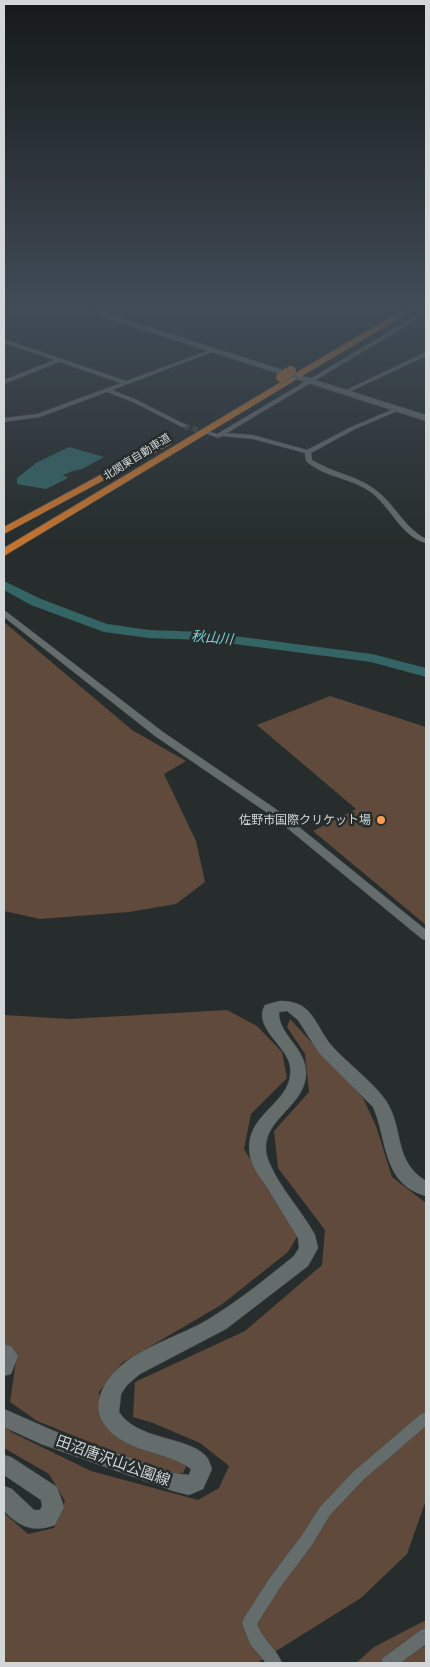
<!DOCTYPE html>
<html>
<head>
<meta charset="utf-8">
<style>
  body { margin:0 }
  #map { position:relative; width:430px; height:1667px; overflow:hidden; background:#272d2d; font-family:"Crimson Pro",serif }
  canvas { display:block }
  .frame { position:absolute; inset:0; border:5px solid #d3d7d7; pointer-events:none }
</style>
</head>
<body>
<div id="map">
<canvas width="430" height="1667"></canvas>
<div class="frame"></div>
</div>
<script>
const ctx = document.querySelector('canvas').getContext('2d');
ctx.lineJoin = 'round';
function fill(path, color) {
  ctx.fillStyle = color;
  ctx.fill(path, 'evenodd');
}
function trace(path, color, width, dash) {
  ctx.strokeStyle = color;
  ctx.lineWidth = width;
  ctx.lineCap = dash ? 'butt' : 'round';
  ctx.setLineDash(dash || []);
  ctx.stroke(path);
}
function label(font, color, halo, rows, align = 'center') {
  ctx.font = font + ' "Crimson Pro","Noto Sans JP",serif';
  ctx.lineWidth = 5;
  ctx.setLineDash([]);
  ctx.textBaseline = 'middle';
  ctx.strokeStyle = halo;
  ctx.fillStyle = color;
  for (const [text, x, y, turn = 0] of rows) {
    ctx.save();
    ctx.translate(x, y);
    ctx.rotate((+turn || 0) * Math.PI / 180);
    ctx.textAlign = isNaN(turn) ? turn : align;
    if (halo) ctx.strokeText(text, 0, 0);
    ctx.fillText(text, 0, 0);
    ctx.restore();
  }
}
fill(new Path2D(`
  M4 622 132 730 186 761 164 774 196 841 205 882 176 904 129 912 40 919 4 911Z
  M330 696 426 727V925L313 831 356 809 257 725Z
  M227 1010 257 1026 282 1052 287 1078 251 1114 244 1149 298 1235 288 1252 221 1305 122 1363 99 1392 102 1423 132 1441 179 1459 186 1467 183 1473H167L37 1421 10 1402 17 1354 4 1345V1015L69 1019Z
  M290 1019 363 1098 376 1126 392 1177 426 1203V1500L407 1554 361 1598 257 1663H4V1513L28 1534 54 1528 65 1501 49 1474 4 1448V1426L13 1433 91 1471 198 1500 219 1488 229 1466 200 1443 153 1423 133 1417 135 1382 245 1331 322 1265 325 1230 278 1168 274 1131 309 1092 305 1054 287 1027Z
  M426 1620V1663H356L374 1647Z`), '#5f4a3b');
fill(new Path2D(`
  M69 447 104 457 82 469 73 471 63 475 68 478 46 489 17 484V478L36 463Z`), '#346464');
fill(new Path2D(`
  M4 581 41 599 107 624 149 630 204 632 372 654 426 668V677L371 662 204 640 149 638 104 632 31 605 4 590Z`), '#346464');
trace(new Path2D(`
  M184 426 208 433`), '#414646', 5.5, [5.5, 3]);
const minor = new Path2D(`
  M4 308H8L4 310Z
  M377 308H383L371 316H367V314Z
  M424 311H426V314L227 433 253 435 307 450 351 427 396 408H400V410L355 429 311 453 312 460C331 472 354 475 373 488 394 502 403 527 426 539V543C401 536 392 509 372 493 353 478 325 478 306 461L305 453 253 439 222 436 218 438 205 433 208 431 217 434Z
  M4 339 126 381 210 350 215 351 112 390 137 400 186 425V427H182L133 402 107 392 40 417 4 422V418L37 414 121 383 59 362 4 384V380L54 360 4 343Z
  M426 352V356L347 393 342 392Z
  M426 1412V1426L363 1480 330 1515 312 1545 279 1589 257 1624C263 1640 276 1648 282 1663H266L250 1644 242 1623 244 1618 269 1579 302 1535 320 1507 353 1472 421 1414Z
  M426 1628V1644L400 1663H381L383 1658 421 1630Z`);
const tertiary = new Path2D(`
  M4 610 163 732 283 814 426 930V940L422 939 275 818 155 736 4 617Z`);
const secondary = new Path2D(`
  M75 308H88L426 415V421Z
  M280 1001C288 1001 295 1002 302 1006 316 1015 321 1034 332 1046 346 1062 379 1087 388 1104 404 1133 394 1161 426 1181V1196C382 1184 388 1141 373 1107L319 1053 298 1020 287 1011 279 1012C278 1035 306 1047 306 1073 306 1110 251 1122 270 1164 280 1188 302 1211 315 1235L318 1248 308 1266 226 1329 140 1374 127 1385 121 1394 119 1412C137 1440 185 1436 205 1455 209 1459 210 1464 212 1469L203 1489 189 1495 173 1491 41 1444 4 1427V1409L54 1431 173 1473 189 1475 191 1469C167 1451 128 1453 107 1428 99 1419 96 1408 100 1396 116 1350 175 1341 212 1317 241 1299 268 1277 294 1256L299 1248 298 1238C287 1221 277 1203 266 1186 261 1179 255 1171 252 1163 236 1113 296 1106 290 1066 287 1046 252 1027 265 1005Z
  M4 1344 11 1346 18 1356 11 1374 4 1376Z
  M4 1455 11 1457 57 1487 64 1507 55 1525C33 1533 20 1527 4 1511V1486L12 1489 34 1510H40L42 1506 41 1500 4 1475Z`);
const motorway = new Path2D(`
  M406 308H417L302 376 299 377 294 374Z
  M291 376 296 379 294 381 4 556V548Z
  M167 439 171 440V444L4 534V527Z`);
trace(minor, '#474b4b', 1);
trace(tertiary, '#474b4b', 1);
trace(secondary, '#474b4b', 1);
trace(motorway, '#474b4b', 1);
fill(minor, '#656c6c');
fill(tertiary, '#656c6c');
fill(secondary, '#656c6c');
fill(motorway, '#c27330');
const motorwayBridge = new Path2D(`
  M281 377 291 371`);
trace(motorwayBridge, '#474b4b', 11, []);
trace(motorwayBridge, '#c27330', 10);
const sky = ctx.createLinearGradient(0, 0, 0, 542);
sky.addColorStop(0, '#151919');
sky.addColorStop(0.57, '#414c57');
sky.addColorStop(1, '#414c5700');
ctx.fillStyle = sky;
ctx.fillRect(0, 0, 430, 542);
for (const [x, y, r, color] of [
  [381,820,5,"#fc9d52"]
]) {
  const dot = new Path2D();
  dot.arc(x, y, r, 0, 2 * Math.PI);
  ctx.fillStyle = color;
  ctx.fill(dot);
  trace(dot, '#272d2d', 2);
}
label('11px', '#d3d7d7', '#272d2d', [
  ["北関東自動車道",137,457,-32]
]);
label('12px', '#d3d7d7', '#272d2d', [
  ["佐野市国際クリケット場",371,820]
], 'right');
label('italic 14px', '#7acfd0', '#272d2d', [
  ["秋山川",212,638,5]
]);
label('15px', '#d3d7d7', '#272d2d', [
  ["田沼唐沢山公園線",113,1461,20]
]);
</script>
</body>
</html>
